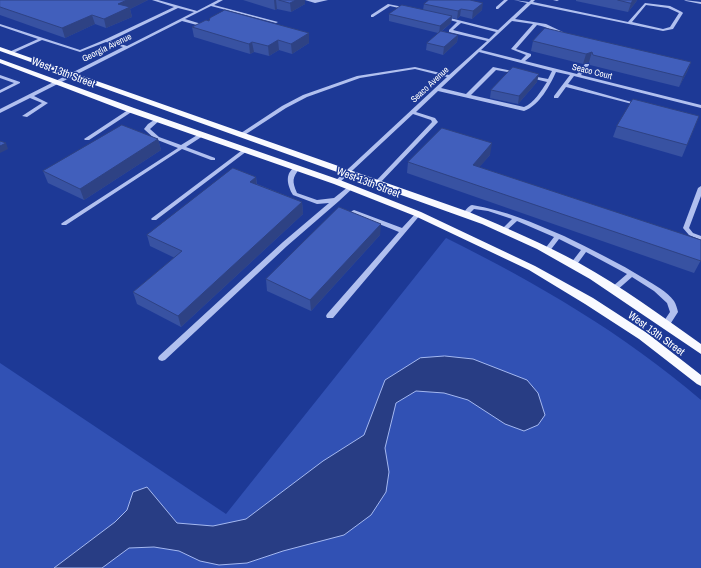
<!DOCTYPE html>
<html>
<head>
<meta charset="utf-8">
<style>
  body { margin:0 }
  canvas { display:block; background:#1d3996 }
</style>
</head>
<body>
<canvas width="701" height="568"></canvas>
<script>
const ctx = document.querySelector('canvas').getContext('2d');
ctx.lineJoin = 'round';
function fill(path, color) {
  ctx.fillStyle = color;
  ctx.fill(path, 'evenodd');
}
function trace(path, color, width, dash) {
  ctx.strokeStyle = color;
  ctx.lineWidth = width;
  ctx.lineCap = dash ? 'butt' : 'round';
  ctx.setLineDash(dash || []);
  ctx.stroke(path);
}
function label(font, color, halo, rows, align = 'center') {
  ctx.font = font + ' "Archivo Narrow",sans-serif';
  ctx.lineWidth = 3;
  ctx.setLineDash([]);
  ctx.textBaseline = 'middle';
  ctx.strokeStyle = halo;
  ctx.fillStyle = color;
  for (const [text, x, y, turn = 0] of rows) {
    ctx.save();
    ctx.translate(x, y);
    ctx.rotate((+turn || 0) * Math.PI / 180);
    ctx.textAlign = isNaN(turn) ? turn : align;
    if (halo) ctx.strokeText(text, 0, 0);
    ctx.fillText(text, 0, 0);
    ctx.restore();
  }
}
fill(new Path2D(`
  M446 238C537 283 624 334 701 400V568H0V363L226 514Z`), '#3151b4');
const water = new Path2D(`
  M445 356 473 359 527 380 538 393 545 415 538 425 524 431 505 424 468 400 444 393 416 391 396 403 385 448 389 472 386 492 371 515 344 535 283 551 247 563 219 565 200 561 179 551 154 547 129 548 102 568H54L115 522 127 510 133 492 147 487 177 523 213 526 246 519 323 461 364 435 385 380 420 358Z`);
fill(water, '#283d84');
trace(water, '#a4b8f1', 1);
fill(new Path2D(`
  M152 0H158L197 11 218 0H223L214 5 278 22 276 23 211 6 185 19 208 26V28L182 21 34 96 48 103 27 117 22 116 42 103 30 98 0 113V109L123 47 106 42 80 52 42 40 11 54H9V52L38 39 0 26V24L80 50 104 40 174 7ZM178 8 194 12 127 46 110 41Z
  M305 0H328L315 3Z
  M504 0H508L498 9H496V7Z
  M514 0 529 2 531 0H535L533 2 628 22 645 3 670 6 682 12 683 13 673 29 663 31 531 4 515 19 546 24 567 34C561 36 546 26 537 25L516 49 531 54V56L525 61 577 74 585 64H589V65L581 75 701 105V108L574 76 568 84 642 105 640 106 566 87 558 98H554V96L570 75 556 72C550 85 540 105 524 111L438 91 416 112 435 118 438 122 379 184 377 185 374 183 375 182 432 122 431 120 413 114 339 183H335L334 182 447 77 415 69 360 78 307 97 286 108 243 136H239L238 135 282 106 303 95 357 76 415 67 449 75 487 41 449 32V30L457 22 442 18V16L498 30 527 3ZM646 5 668 8 679 13 670 27 663 29 632 22ZM512 21 533 24 511 49 526 55 521 60 481 50ZM461 23 496 32 489 39 453 30ZM479 52 552 71 548 79 527 75V77L547 82C541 91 534 103 524 107L471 95 496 70 519 74V72H517L493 67 466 94 441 88Z
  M553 0H559L557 1Z
  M684 0 701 2V4L686 1Z
  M388 4 408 8 410 9 408 10 390 6 373 17H371V15Z
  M0 75 20 82V83L0 93V90L14 83 0 78Z
  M131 108 134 110 133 111 89 140H85L84 139Z
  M157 118 160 120 150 129 159 137 181 145 199 134H203V136L186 147 215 158V160H211L182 149 66 225H62L61 224 62 223 178 148 155 139 145 130 144 129 148 124Z
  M245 148 247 149V151L156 220H152L151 219 152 218Z
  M297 166 300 168C292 178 292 181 297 193L317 200 334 198 349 186 351 185 354 187 339 201 287 246 165 360 162 361 159 360 158 358 159 356 283 242 329 203 317 204 293 195C287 185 284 172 297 166Z
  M701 186V196L689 228 693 233 701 236V240L689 235 683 228 698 188Z
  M472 205C504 210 534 223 564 236 591 249 619 263 645 279 654 285 667 291 674 301 676 304 677 308 678 312L669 326H663L662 324 670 312 667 303 654 291 632 277 616 291H612L610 289 612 287 627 274 586 252 575 267H571L570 265 571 263 581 250 559 239 549 252H545L544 250 554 237 517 221 506 231H502L501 230 512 219 488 211 474 209 468 215H464L463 214C465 211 468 206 472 205Z
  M354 210 402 228 416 213 418 212 421 214 333 318H327L326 316 327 314 399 232 352 213 351 212 352 211Z`), '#b1c0ef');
fill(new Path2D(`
  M0 47 469 212C507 228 544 244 579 263 622 287 662 316 701 344V354L590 279 537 249 482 224 0 51Z
  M0 59 134 108 340 180 421 212 535 266 593 298 647 333 701 375V386L697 384 639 339 585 304 529 270 415 216 334 184 128 112 0 63Z`), '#f9faff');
fill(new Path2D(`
  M0 0H148L130 9 132 17 106 28 95 24 65 38 0 15Z
  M243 0H305V4L291 12 277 9 275 10Z
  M576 0H637L636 2 628 12 576 1Z
  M424 4 482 10 472 19 460 16 457 19 452 18 451 23 442 31 458 35 457 42 443 55 426 50 427 43 438 33 389 21V14L423 10Z
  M192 27 309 33V43L292 54 279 50 269 56 254 52 250 54 194 37Z
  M533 41 691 62 687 72 679 87 590 65 589 62 583 64 531 51Z
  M537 82 518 104 490 98 491 90Z
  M699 116 682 157 613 137 617 126Z
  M158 139 161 150 84 200 48 183 43 171Z
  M490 155 479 167 701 260 694 273 407 173 408 162Z
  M256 177 257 184 302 202 303 214 181 327 137 304 133 292 175 258 150 246 147 235Z
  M380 235 311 311 267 291 266 279Z`), '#3852a2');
fill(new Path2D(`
  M127 0H148L130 9 132 17 106 28 104 19 118 4Z
  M274 0H276L277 9 275 10Z
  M296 0H305V4L291 12 290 3Z
  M633 0H637L636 2 628 12 631 3Z
  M483 3 482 10 472 19 473 11Z
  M461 9 460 16 457 19 458 11Z
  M92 15 95 24 65 38 62 28Z
  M452 16 451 23 439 33 440 26Z
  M309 33V43L292 54 291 44Z
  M458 35 457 42 443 55 444 47Z
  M278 40 279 50 269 56 268 46Z
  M252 42 254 52 250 54 249 44Z
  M592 52 589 62 583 64 586 54Z
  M691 62 687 72 679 87 683 77Z
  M539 74 537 82 518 104 519 96Z
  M158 139 161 150 84 200 80 189Z
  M6 143 8 149 0 153V146Z
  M492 143 490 155 471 177 473 165Z
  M256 177 257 188 250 182Z
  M302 202 303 214 181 327 178 316Z
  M381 224 380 235 311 311 310 300Z`), '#2e4284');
const building = new Path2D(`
  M0 0H127L118 4 130 7 104 19 92 15 62 28 0 7Z
  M279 0H296L290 3Z
  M429 0H470L483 3 473 11 461 9 458 11 424 4Z
  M618 0H633L631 3Z
  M402 5 452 16 440 26 389 14Z
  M225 10 309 33 291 44 278 40 268 46 252 42 249 44 192 27 206 20 209 21 210 18Z
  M545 28 691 62 683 77 593 55 592 52 586 54 533 41Z
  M441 31 458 35 444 47 427 43Z
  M513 67 539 74 519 96 491 90Z
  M633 99 699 116 687 145 617 126Z
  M122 125 158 139 80 189 43 171Z
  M442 128 492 143 473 165 701 240V261L408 162Z
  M0 141 6 143 0 146Z
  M233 168 256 177 250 182 302 202 178 316 133 292 182 251 147 235Z
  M339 207 381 224 310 300 266 279Z`);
fill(building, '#415fbc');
trace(building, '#2e4284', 1);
label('9px', '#fff', '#1d3996', [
  ["Georgia Avenue",107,48,-26],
  ["Seaco Court",592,72,14],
  ["Seaco Avenue",430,85,-43]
]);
label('11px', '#fff', '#1d3996', [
  ["West 13th Street",63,73,21],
  ["West 13th Street",368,183,21],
  ["West 13th Street",656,334,36]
]);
</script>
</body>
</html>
